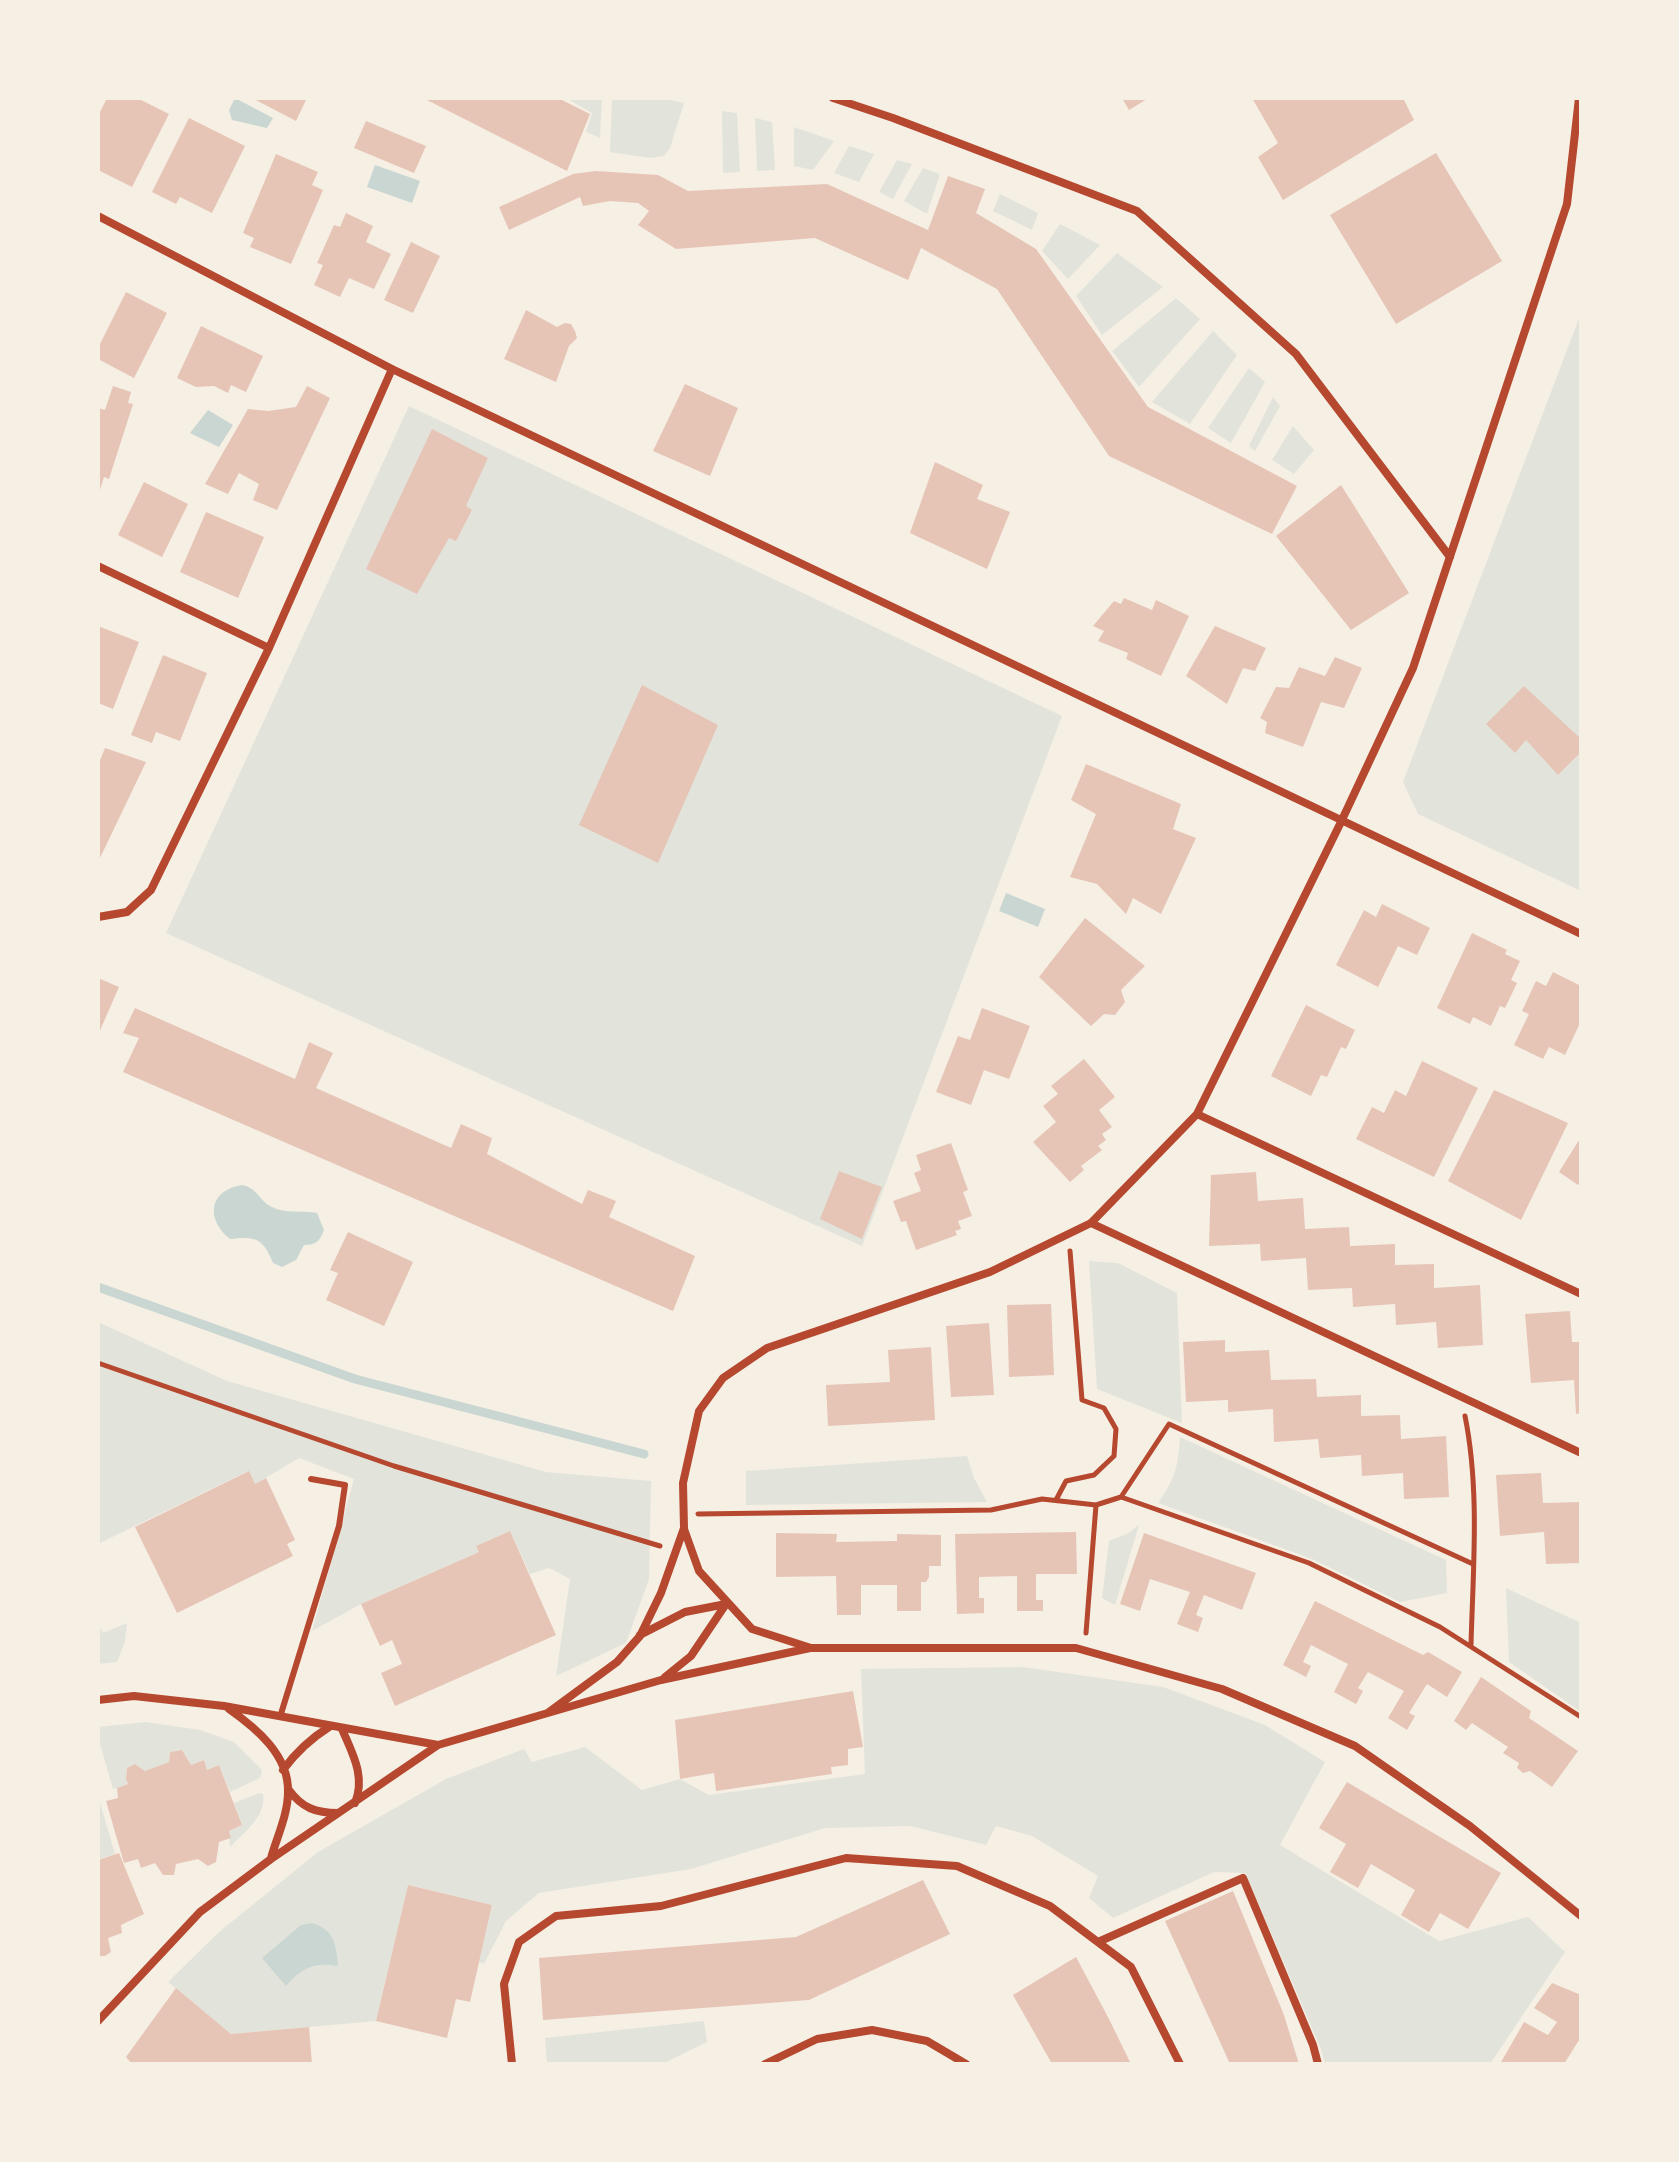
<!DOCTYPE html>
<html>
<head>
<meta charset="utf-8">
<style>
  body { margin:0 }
  #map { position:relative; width:1679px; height:2162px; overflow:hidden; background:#f6efe4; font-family:"Golos Text",sans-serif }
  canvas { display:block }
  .frame { position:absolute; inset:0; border:100px solid #f6efe4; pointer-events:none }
</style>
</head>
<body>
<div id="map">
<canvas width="1679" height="2162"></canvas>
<div class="frame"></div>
</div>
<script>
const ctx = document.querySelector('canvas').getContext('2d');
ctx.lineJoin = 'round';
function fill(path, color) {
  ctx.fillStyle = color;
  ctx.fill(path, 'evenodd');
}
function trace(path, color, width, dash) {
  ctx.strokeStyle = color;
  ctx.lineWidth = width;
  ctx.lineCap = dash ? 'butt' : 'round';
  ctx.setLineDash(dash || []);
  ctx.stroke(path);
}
fill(new Path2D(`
  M566 98H602L600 138 586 132 592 113Z
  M612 98H662L684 103 670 148 664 156 650 158 610 152Z
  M722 111 737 113 740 172 723 173Z
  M755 118 772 122 775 170 757 171Z
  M794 127 834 141 813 170 794 166Z
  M849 146 874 154 859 182 834 173Z
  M897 160 912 164 893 199 879 192Z
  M923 168 940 174 927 214 904 201Z
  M1000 194 1038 213 1032 230 993 211Z
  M1060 224 1100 245 1068 279 1042 251Z
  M1117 253 1163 287 1102 335 1076 296Z
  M1176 298 1200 319 1139 387 1112 351Z
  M1581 313V891L1418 814 1403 782Z
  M1213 331 1237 355 1190 424 1152 402Z
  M1249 368 1265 382 1231 443 1208 428Z
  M1273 397 1280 406 1255 451 1249 446Z
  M409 406 1062 716 862 1246 166 933Z
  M1293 426 1314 450 1294 474 1272 460Z
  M1089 1261 1118 1263 1177 1293 1182 1423 1097 1389Z
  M98 1322 227 1381 546 1472 651 1481 649 1579 626 1643 556 1676 570 1579 549 1568 530 1574 510 1531 476 1546 479 1552 361 1604 312 1631 354 1479 299 1458 255 1484 248 1471 98 1544Z
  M1180 1437 1446 1560 1447 1593 1400 1602 1312 1559 1158 1503C1175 1479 1178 1467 1180 1437Z
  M967 1456 974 1478 987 1502 746 1505V1471Z
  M1139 1525 1115 1605 1102 1598 1109 1541 1127 1534Z
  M1506 1588 1581 1623V1712L1509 1662Z
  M127 1623 125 1641 117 1662 98 1664V1624L103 1633Z
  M1023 1667 1163 1687 1265 1725 1325 1762 1280 1845 1439 1941 1528 1917 1565 1952 1490 2064H1325L1321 2049 1245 1873 1214 1872 1113 1918 1089 1898 1098 1876 1032 1836 996 1826 986 1845 910 1826 825 1828 691 1869 539 1893 506 1921 484 1964 479 1962 492 1905 408 1885 376 2021 231 2034 168 1982 219 1932 318 1852 446 1779 524 1749 532 1762 585 1747 642 1790 680 1779 709 1795 865 1774 861 1669Z
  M146 1722 200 1730 234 1742 262 1770 260 1778 230 1792 219 1765 207 1770 204 1760 191 1765 182 1750 170 1752 169 1762 145 1771 135 1764 127 1768 126 1779 128 1784 113 1789 98 1737V1727Z
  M259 1793 263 1794C267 1816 244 1832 230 1847L229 1831 242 1825 234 1803Z
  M98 1796 115 1854 99 1859 98 1853Z
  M704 2021 707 2042 662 2064H547L545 2038Z`), '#e2e4dc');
fill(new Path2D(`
  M235 98 273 118 267 128 232 120 229 110Z
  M375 165 420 181 412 203 367 187Z
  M208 410 233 425 219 447 190 433Z
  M1006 893 1045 909 1038 927 999 911Z
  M242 1185C258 1188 259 1201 272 1207 286 1214 302 1210 317 1213L324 1230C320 1241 316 1245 304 1245L296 1260 282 1267 273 1263C263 1238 256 1236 230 1239 205 1219 209 1190 242 1185Z
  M312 1923C335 1930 336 1945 338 1966 313 1962 302 1968 286 1986L262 1958 301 1925Z`), '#c9d6d2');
trace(new Path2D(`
  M98 1287 355 1379 644 1454`), '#c9d6d2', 9);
fill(new Path2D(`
  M107 98H137L169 114 132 187 98 170V116Z
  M252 98H307L296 121Z
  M423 98H558L590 114 567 171Z
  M1122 98H1149L1129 110Z
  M1252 98H1403L1414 120 1283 200 1258 157 1278 143Z
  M189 118 245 146 212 213 180 197 176 204 152 192Z
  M366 121 426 146 414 173 354 148Z
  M1436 153 1502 261 1396 324 1330 215Z
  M276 154 318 172 312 185 323 190 291 264 250 247 254 238 243 233Z
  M596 171 658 175 688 191 827 184 928 230 948 176 985 189 976 213 1036 249 1148 407 1297 486 1272 534 1109 456 997 289 921 248 908 280 815 238 676 249 638 225 649 211 638 203 610 201 583 206 580 197 509 230 499 207 573 174Z
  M346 213 373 226 366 242 391 254 374 289 349 278 340 297 314 285 323 265 317 263 322 252 334 225 340 227Z
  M411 242 440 256 413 313 384 300Z
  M126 292 167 313 134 378 98 359V348Z
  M526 310 557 327 565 323 571 324 575 331 577 338 569 346 556 382 504 359Z
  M201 326 263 356 246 392 231 385 228 393 214 386 196 387 177 378Z
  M685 384 738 408 710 476 653 451Z
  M113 386 131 392 128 403 133 404 109 479 104 477 99 493 98 408 105 410Z
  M307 386 330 398 277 510 253 500 259 484 239 473 228 494 205 484 248 409 268 411 296 407Z
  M432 429 488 458 466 506 472 510 456 541 449 538 417 594 366 569Z
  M935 462 983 485 977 499 1010 512 987 569 910 533Z
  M144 482 188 504 162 557 118 535Z
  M1341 485 1409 593 1351 630 1276 536Z
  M206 512 264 537 238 598 180 572Z
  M1124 598 1152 610 1156 600 1189 616 1161 676 1126 659 1128 653 1098 641 1104 631 1093 626 1114 601 1121 604Z
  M98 626 139 642 113 709 98 703Z
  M1215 626 1266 648 1255 671 1243 668 1227 704 1186 676Z
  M163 655 207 673 180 741 156 732 152 743 131 735Z
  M1335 657 1362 668 1344 708 1321 702 1303 747 1265 733 1267 722 1260 718 1276 687 1289 688 1299 667 1325 676Z
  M642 685 718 725 658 863 579 825Z
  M1524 686 1581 739V752L1558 775 1526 740 1515 753 1486 724Z
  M105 748 146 762 100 858 98 857V765Z
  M1086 764 1181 804 1173 829 1196 838 1161 914 1133 898 1126 914 1097 884 1070 877 1096 814 1071 800Z
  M1382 904 1430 928 1417 955 1398 946 1378 987 1336 965 1364 910 1376 917Z
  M1085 918 1145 966 1121 990 1125 1002 1115 1015 1104 1014 1091 1026 1039 977Z
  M1472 933 1507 950 1505 954 1520 961 1511 980 1517 983 1505 1008 1500 1006 1491 1026 1473 1017 1470 1024 1437 1008Z
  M1553 972 1581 986V1021L1565 1055 1549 1047 1543 1059 1514 1045 1529 1014 1522 1011 1536 981 1546 986Z
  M98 978 119 987 98 1035Z
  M1306 1005 1355 1030 1346 1049 1341 1047 1327 1077 1321 1075 1311 1096 1271 1076Z
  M135 1008 295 1079 309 1042 333 1053 316 1088 451 1148 461 1124 492 1138 487 1154 582 1204 588 1190 616 1201 609 1217 695 1256 673 1311 123 1072 139 1038 123 1033Z
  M982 1008 1030 1026 1009 1079 984 1070 971 1105 936 1092 958 1036 970 1040Z
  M1084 1059 1115 1097 1099 1110 1112 1127 1102 1134 1106 1140 1098 1146 1102 1150 1081 1166 1084 1170 1070 1182 1033 1142 1056 1122 1043 1106 1058 1094 1051 1086Z
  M1422 1061 1478 1088 1434 1177 1356 1139 1372 1107 1384 1113 1395 1090 1406 1096Z
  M1494 1090 1568 1123 1521 1220 1448 1181Z
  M1581 1137V1181L1578 1185 1559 1172Z
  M951 1143 968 1190 963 1192 972 1216 958 1221 961 1229 955 1231 957 1235 916 1250 906 1221 901 1222 893 1201 921 1191 914 1173 921 1170 916 1155Z
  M839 1171 882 1187 862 1239 820 1219Z
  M1256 1172 1258 1201 1303 1198 1305 1229 1349 1227 1350 1246 1395 1244V1265L1434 1264V1288L1480 1285 1483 1345 1438 1348 1436 1322 1396 1325 1395 1304 1353 1307 1352 1288 1308 1290 1306 1258 1261 1261 1260 1244 1209 1246 1211 1175Z
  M348 1232 413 1262 384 1326 326 1300 338 1273 330 1270Z
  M1051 1304 1054 1375 1009 1377 1007 1305Z
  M1570 1311 1572 1342H1581V1413L1576 1414 1574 1380 1531 1383 1525 1314Z
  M989 1323 994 1395 951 1397 946 1326Z
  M1225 1340V1352L1269 1350 1271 1380 1316 1379 1317 1397 1361 1395V1416L1400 1415 1401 1439 1446 1436 1449 1497 1404 1499 1403 1473 1362 1476 1361 1455 1320 1458 1318 1439 1274 1442 1273 1409 1228 1412V1400L1186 1402 1183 1342Z
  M931 1347 935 1420 828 1426 826 1385 890 1382 888 1350Z
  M249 1471 255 1484 266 1478 295 1540 287 1544 293 1556 177 1613 135 1527Z
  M1541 1473 1543 1503 1581 1502V1563L1546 1564 1544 1532 1500 1536 1496 1475Z
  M510 1531 556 1635 395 1706 381 1673 402 1664 392 1640 380 1646 361 1604 479 1552 476 1546Z
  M1076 1532 1077 1574H1036V1600H1043V1611H1017V1576L979 1577V1598H984V1613L957 1614 955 1534Z
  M776 1533 837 1534 836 1542 897 1541V1534L941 1535V1566H929V1577L926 1582H921V1611H897V1585H861V1615H837L836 1576 776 1577Z
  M1144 1533 1256 1573 1242 1610 1204 1595 1196 1615 1203 1618 1198 1632 1177 1624 1190 1592 1150 1579 1140 1611 1120 1604Z
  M1315 1601 1423 1655 1428 1652 1462 1672 1447 1697 1427 1684 1409 1713 1415 1716 1407 1730 1388 1718 1404 1691 1368 1672 1358 1688 1363 1691 1356 1704 1334 1692 1348 1664 1311 1645 1303 1662 1311 1666 1306 1677 1283 1665Z
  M1481 1677 1531 1711 1529 1718 1578 1751 1552 1787 1530 1771 1523 1773 1517 1768 1519 1763 1503 1753 1508 1747 1472 1723 1466 1730 1454 1721Z
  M853 1691 863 1747 848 1749V1765L831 1767 832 1774 716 1791 714 1773 680 1779 675 1720Z
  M182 1750 191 1765 204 1760 207 1770 219 1765 242 1825 229 1831 231 1838 219 1842 216 1862 208 1866 198 1859 176 1864 174 1875H163L155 1863 141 1868 138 1859 124 1863 106 1801 118 1798 117 1788 128 1784 126 1779 127 1768 135 1764 145 1771 169 1762 170 1752Z
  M1347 1782 1501 1873 1468 1929 1440 1913 1429 1932 1401 1915 1415 1890 1371 1864 1358 1888 1330 1872 1346 1844 1319 1828Z
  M119 1853 144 1914 121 1925 122 1933 108 1938 111 1952 105 1956H98V1860Z
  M923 1880 950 1934 809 2000 543 2020 539 1958 796 1937Z
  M408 1885 492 1905 470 2002 456 1999 447 2038 376 2021Z
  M1233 1891 1284 2015 1299 2064H1230L1165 1921Z
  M1076 1957 1109 2019 1131 2064H1052L1013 1995Z
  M1552 1983 1581 1995V2037L1564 2064H1500L1524 2022 1548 2035 1557 2022 1534 2008Z
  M176 1988 231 2034 309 2027 312 2064H132L126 2057Z`), '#e6c5b7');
trace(new Path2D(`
  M98 1363 394 1466 660 1546
  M1465 1416C1480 1490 1473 1570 1471 1645
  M1121 1497 1169 1424 1473 1564
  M1056 1500 1066 1481 1094 1475 1114 1456 1116 1429 1104 1408 1082 1400 1070 1251
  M698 1514 991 1510 1042 1499 1096 1505
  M1086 1633 1096 1505 1121 1497 1309 1563 1440 1627 1581 1717`), '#b5482f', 5);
trace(new Path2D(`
  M280 1717 339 1526 345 1485 311 1479`), '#b5482f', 6);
trace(new Path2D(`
  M833 98 893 118 1137 211 1296 354 1450 557
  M98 216 392 369 1581 934
  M98 566 269 648
  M98 917 127 912 151 890 269 648 392 369
  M1197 1114 1581 1294
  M1091 1223 1581 1453
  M684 1529 699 1571 752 1629 811 1648H1076L1222 1689 1355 1746 1470 1826 1581 1916
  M640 1635 685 1612 726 1604
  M665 1677 691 1656 726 1604
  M98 1700 134 1696 224 1706 438 1745
  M229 1709C256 1728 289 1755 288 1792 288 1814 277 1837 271 1858
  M549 1712 617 1662 640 1636 661 1593 684 1528 683 1483 699 1411 723 1378 767 1348 990 1272 1091 1223 1197 1114 1341 822 1413 668 1567 204 1579 98
  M342 1729C352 1753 366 1776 355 1803
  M283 1770C296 1752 310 1739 329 1727
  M289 1790C302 1808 316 1813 338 1813
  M1098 1942 1243 1878 1313 2045 1318 2064
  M98 2021 200 1912 271 1859 438 1745 661 1680 810 1648
  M512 2064 504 1984 519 1942 556 1916 661 1906 846 1858 957 1866 1050 1906 1131 1967 1180 2064
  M765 2064 817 2039 872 2030 927 2041 966 2064`), '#b5482f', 8);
</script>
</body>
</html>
